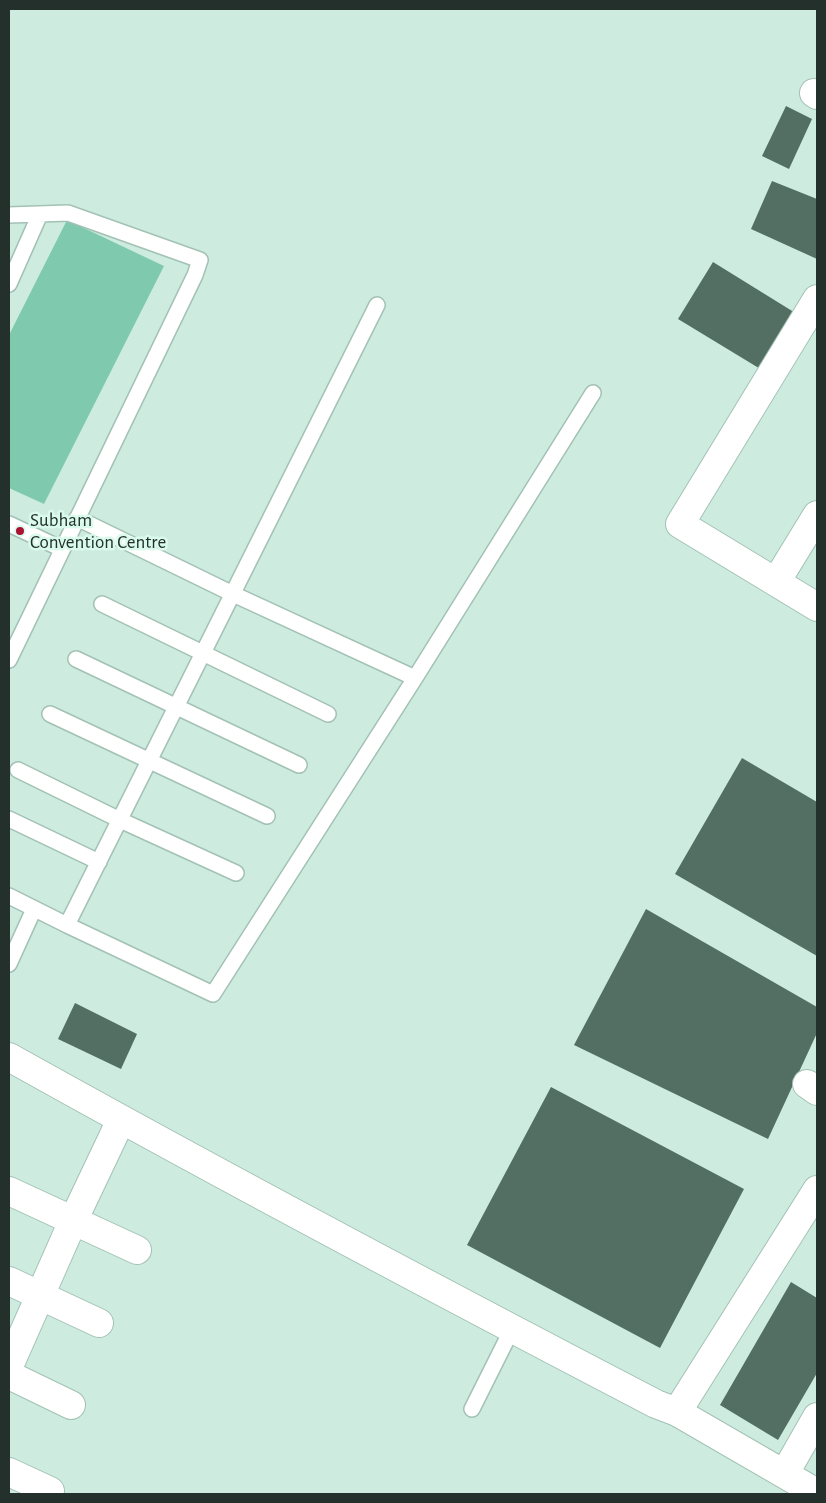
<!DOCTYPE html>
<html>
<head>
<meta charset="utf-8">
<style>
  body { margin:0 }
  #map { position:relative; width:826px; height:1503px; overflow:hidden; background:#cdecdf; font-family:"Alegreya Sans",sans-serif }
  canvas { display:block }
  .frame { position:absolute; inset:0; border:10px solid #23302b; pointer-events:none }
</style>
</head>
<body>
<div id="map">
<canvas width="826" height="1503"></canvas>
<div class="frame"></div>
</div>
<script>
const ctx = document.querySelector('canvas').getContext('2d');
ctx.lineJoin = 'round';
function fill(path, color) {
  ctx.fillStyle = color;
  ctx.fill(path, 'evenodd');
}
function trace(path, color, width, dash) {
  ctx.strokeStyle = color;
  ctx.lineWidth = width;
  ctx.lineCap = dash ? 'butt' : 'round';
  ctx.setLineDash(dash || []);
  ctx.stroke(path);
}
function label(font, color, halo, rows, align = 'center') {
  ctx.font = font + ' "Alegreya Sans",sans-serif';
  ctx.lineWidth = 5;
  ctx.setLineDash([]);
  ctx.textBaseline = 'middle';
  ctx.strokeStyle = halo;
  ctx.fillStyle = color;
  for (const [text, x, y, turn = 0] of rows) {
    ctx.save();
    ctx.translate(x, y);
    ctx.rotate((+turn || 0) * Math.PI / 180);
    ctx.textAlign = isNaN(turn) ? turn : align;
    if (halo) ctx.strokeText(text, 0, 0);
    ctx.fillText(text, 0, 0);
    ctx.restore();
  }
}
fill(new Path2D(`
  M67 220 164 266 44 504 9 488V335Z`), '#7fcaaf');
fill(new Path2D(`
  M786 106 812 119 789 169 762 156Z
  M772 181 817 199V259L751 229Z
  M713 262 797 314 762 370 678 319Z
  M742 758 817 802V956L675 874Z
  M646 909 817 1007V1033L768 1139 574 1045Z
  M75 1003 137 1034 121 1069 58 1039Z
  M551 1087 744 1189 660 1348 467 1245Z
  M791 1282 817 1298V1373L778 1440 720 1405Z`), '#536f64');
const lane = new Path2D(`
  M9 215 68 213 200 260 195 275 9 660
  M9 284 40 214
  M77 518 233 594 415 678
  M9 524 62 549
  M102 604 328 714
  M76 659 299 765
  M50 714 267 816
  M18 770 120 820 236 873
  M9 819 99 862
  M9 896 67 925 377 305
  M67 925 213 994 415 678 593 393
  M9 964 34 909
  M472 1409 512 1329`);
const street = new Path2D(`
  M814 93 817 95
  M817 299 680 524 817 607
  M776 582 817 515
  M807 1084 817 1091
  M9 1191 137 1250
  M9 1281 99 1323
  M9 1366 73 1221 121 1120
  M9 1375 71 1405
  M677 1412 817 1190
  M9 1472 50 1491
  M785 1473 817 1417`);
const secondary = new Path2D(`
  M9 1057C222 1176 439 1291 656 1404L677 1412 817 1493`);
trace(lane, '#a3c1b5', 18);
trace(street, '#a3c1b5', 30);
trace(secondary, '#a3c1b5', 30);
trace(lane, '#fff', 15);
trace(street, '#fff', 28);
trace(secondary, '#fff', 28);
for (const [x, y, r, color] of [
  [20,531,5,"#a91230"]
]) {
  const dot = new Path2D();
  dot.arc(x, y, r, 0, 2 * Math.PI);
  ctx.fillStyle = color;
  ctx.fill(dot);
  trace(dot, '#dafaed', 2);
}
label('19px', '#23302b', '#dafaed', [
  ["Subham",30,520],
  ["Convention Centre",30,542]
], 'left');
</script>
</body>
</html>
